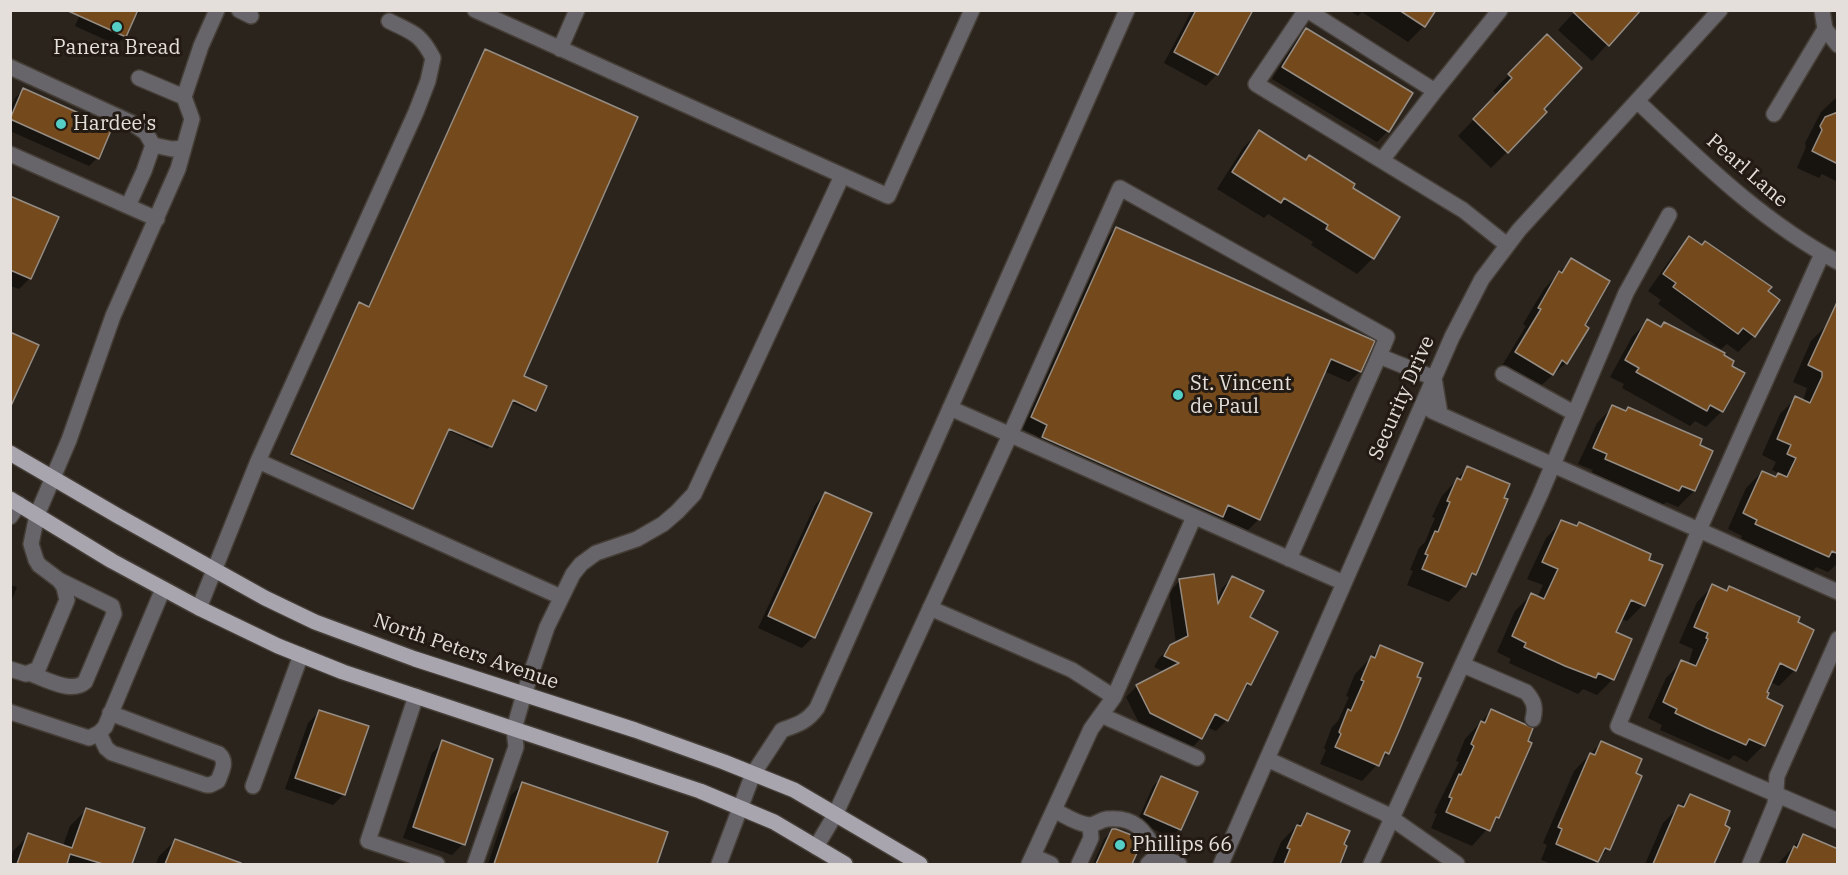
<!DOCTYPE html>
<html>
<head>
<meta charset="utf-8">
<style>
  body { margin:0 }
  #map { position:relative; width:1848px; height:875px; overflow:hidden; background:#2b241c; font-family:"IBM Plex Serif",serif }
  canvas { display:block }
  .frame { position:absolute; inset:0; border:12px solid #e4dfda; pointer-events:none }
</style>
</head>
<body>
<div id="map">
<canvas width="1848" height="875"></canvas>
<div class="frame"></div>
</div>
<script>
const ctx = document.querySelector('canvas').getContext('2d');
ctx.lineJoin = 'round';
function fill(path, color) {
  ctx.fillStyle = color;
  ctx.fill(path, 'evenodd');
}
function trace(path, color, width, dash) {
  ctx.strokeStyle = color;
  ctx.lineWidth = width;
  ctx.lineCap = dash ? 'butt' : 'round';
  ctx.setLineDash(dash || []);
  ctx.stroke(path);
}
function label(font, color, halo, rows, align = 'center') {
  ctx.font = font + ' "IBM Plex Serif",serif';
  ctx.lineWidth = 6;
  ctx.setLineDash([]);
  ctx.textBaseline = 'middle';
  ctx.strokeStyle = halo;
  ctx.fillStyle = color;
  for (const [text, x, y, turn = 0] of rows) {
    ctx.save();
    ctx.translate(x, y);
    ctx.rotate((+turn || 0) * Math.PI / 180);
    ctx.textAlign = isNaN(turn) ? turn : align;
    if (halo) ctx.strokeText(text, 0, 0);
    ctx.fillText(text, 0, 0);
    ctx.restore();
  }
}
fill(new Path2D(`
  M82 10H141L130 24 125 36 117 45 75 26Z
  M1192 10H1251L1217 74 1206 86 1164 63Z
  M1349 10H1434L1424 26 1408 42 1362 12 1358 16Z
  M1576 10H1639L1592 61 1558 30Z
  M1306 30 1388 131 1377 142 1272 79 1295 41Z
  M1531 52 1542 109 1507 152 1491 168 1458 136 1497 95 1493 91Z
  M24 90 97 158 89 166 10 131V109L15 98Z
  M1838 96V182L1822 174 1819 178 1797 168 1806 147 1805 143 1821 112Z
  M1259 132 1305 161 1309 156 1351 188 1398 218 1373 258 1357 274 1311 245 1313 242 1268 214 1264 218 1217 189 1243 148Z
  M10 198 30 278 19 289 10 286Z
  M1116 228 1360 371 1349 382 1324 371 1259 519 1248 530 1220 518 1211 527 1032 449 1037 436 1020 428 1105 239Z
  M1690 238 1766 292 1754 336 1738 352 1727 344 1721 349 1658 304 1661 300 1648 291 1674 254Z
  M1571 260 1583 326 1566 363 1536 390 1500 369 1526 326 1523 324 1544 289Z
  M359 304 522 376 535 410 533 412 510 402 488 449 447 430 410 510 290 456Z
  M1648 321 1722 411 1706 427 1695 421 1690 426 1622 388 1624 384 1610 377 1632 337Z
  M1827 325 1838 329V563L1828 572 1816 567 1812 572 1740 541 1742 536 1728 529 1746 488 1762 472 1775 478 1780 474 1772 470 1776 462 1762 455 1780 414 1796 398 1803 401 1807 388 1793 382 1811 341Z
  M1613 407 1694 491 1678 507 1666 502 1662 506 1590 475 1593 470 1578 464 1597 423Z
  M1467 468 1506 500 1474 574 1449 602 1407 585 1413 571 1410 570 1419 548 1425 542 1435 518 1432 517 1442 496Z
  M826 493 813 637 802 648 758 628 815 505Z
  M1562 522 1575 527 1579 524 1661 566 1643 605 1627 621 1621 619 1614 633 1613 679 1597 695 1583 689 1578 694 1549 681 1509 663 1511 659 1497 652 1515 611 1531 595 1537 598 1543 585 1527 579 1546 538Z
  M1233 577 1248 618 1250 684 1240 693 1227 720 1216 731 1207 727 1201 738 1190 750 1139 723 1126 697 1137 686 1165 672 1154 667 1159 658 1176 643 1169 592 1180 581 1216 600 1222 588Z
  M10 585 17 587 10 604Z
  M1713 586 1725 592 1729 588 1796 623 1795 670 1779 686 1770 682 1765 699 1781 706 1763 746 1747 762 1734 755 1729 760 1660 730 1662 725 1648 718 1666 678 1682 662 1688 665 1693 649 1679 643 1697 602Z
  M1381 647 1388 753 1362 781 1320 764 1326 750 1324 748 1332 727 1338 721 1349 697 1346 696 1355 674Z
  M1491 711 1498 817 1472 846 1431 828 1437 814 1434 813 1459 762 1456 761 1465 739Z
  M319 712 344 794 333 805 285 789 308 723Z
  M443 742 463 844 452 855 403 838 432 753Z
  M1601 743 1608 849 1594 864H1552L1541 860 1547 845 1543 843 1574 771Z
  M1162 778 1180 829 1171 837 1137 822 1153 786Z
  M523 784 666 833 655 864H488L511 795Z
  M1690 796 1723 826 1728 828 1713 864H1645L1663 823Z
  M86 810 143 829 130 864H10L13 851 29 835 63 846 70 826Z
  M1307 815 1345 847 1338 864H1272L1281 842Z
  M1113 830 1139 845 1130 864H1093L1104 839Z
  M1803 836 1838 850V864H1778Z
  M176 840 231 860 229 864H156L159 856Z`), '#0007');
const building = new Path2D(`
  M66 10H138L126 37Z
  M1196 10H1253L1218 75 1174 52Z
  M1399 10H1436L1425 27Z
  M1571 10H1641L1609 46Z
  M1306 28 1413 93 1389 132 1282 67Z
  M1547 34 1582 68 1544 109 1547 112 1508 153 1473 119 1512 78 1508 74Z
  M485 49 638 117 524 376 547 386 536 411 513 400 492 447 449 429 413 509 291 454 359 302 369 307Z
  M23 88 112 128 99 159 10 119Z
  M1838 112V164L1812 151 1822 130 1820 126 1825 117Z
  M1259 130 1306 160 1309 155 1355 184 1353 188 1400 217 1374 259 1326 229 1328 225 1284 198 1281 203 1232 172Z
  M10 196 59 217 31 279 10 270Z
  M1116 227 1375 341 1361 372 1331 359 1260 520 1228 505 1223 517 1042 437 1047 425 1031 417Z
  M1689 236 1702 245 1705 241 1772 287 1768 291 1780 300 1755 337 1743 328 1738 334 1673 287 1676 283 1663 274Z
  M1571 258 1610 281 1585 325 1589 328 1567 364 1562 360 1553 375 1515 352 1541 309 1538 308 1559 271 1562 273Z
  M1838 300V554L1832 551 1829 557 1755 524 1757 520 1743 513 1762 471 1776 477 1778 473 1787 477 1796 458 1787 454 1791 445 1777 439 1795 396 1810 403 1822 377V372L1808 365Z
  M1647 319 1661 327 1664 322 1725 353 1724 355 1734 361 1732 366 1745 373 1723 412 1710 405 1707 411 1636 372 1639 368 1625 360Z
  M10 332 39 345 10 408Z
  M1612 405 1626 411 1628 407 1702 439 1700 445 1713 451 1695 491 1682 486 1679 491 1605 459 1607 454 1593 448Z
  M1467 466 1510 484 1504 498 1508 499 1476 575 1472 573 1466 587 1422 569 1428 555 1425 554 1435 531 1438 532 1450 502 1447 501 1457 478 1461 480Z
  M825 492 872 513 815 638 768 616Z
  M1561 520 1577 526 1579 522 1651 554 1649 560 1663 565 1645 606 1631 600 1616 632 1632 639 1614 680 1598 673 1596 678 1565 666 1524 647 1526 643 1512 636 1531 593 1544 599 1558 569 1542 562Z
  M1214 574 1218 604 1232 576 1264 591 1250 617 1278 632 1251 685 1247 683 1228 721 1215 714 1202 739 1150 713 1136 685 1179 663 1164 656 1170 645 1188 636 1179 579Z
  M1712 584 1727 591 1729 586 1800 617 1798 622 1814 630 1796 671 1780 663 1767 692 1769 693 1767 698 1783 706 1765 746 1749 739 1746 745 1707 728 1675 713 1677 709 1663 702 1681 660 1696 666 1708 639 1706 638 1708 633 1694 627Z
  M1380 645 1423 663 1417 677 1421 678 1399 731 1389 754 1385 752 1379 766 1335 747 1341 734 1339 732 1348 709 1351 711 1364 681 1361 680 1371 656 1375 658Z
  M1491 709 1533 728 1528 741 1532 743 1509 795 1499 818 1496 817 1490 831 1446 812 1452 798 1449 797 1459 774 1461 775 1474 746 1471 744 1481 721 1485 723Z
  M319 710 369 726 345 795 295 778Z
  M442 740 493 759 465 845 413 827Z
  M1601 741 1642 759 1636 773 1642 776 1610 850 1605 848 1598 862 1556 844 1562 829 1558 827 1590 753 1595 755Z
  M1161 776 1198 792 1181 830 1144 814Z
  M522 782 668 832 657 864H494Z
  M1690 794 1730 811 1725 825 1730 828 1714 864H1653L1678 805 1684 807Z
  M86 808 145 828 132 864H103L70 854 67 864H17L28 833 72 848Z
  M1307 813 1350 831 1344 844 1347 846 1340 864H1284L1290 849 1287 848 1297 825 1301 826Z
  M1112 829H1116L1134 836 1141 844 1132 864H1096Z
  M1803 834 1838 849V864H1786L1794 846 1797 848Z
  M175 839 241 863V864H165Z`);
fill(building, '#744a1d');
trace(building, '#958c83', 1.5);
const minor = new Path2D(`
  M239 10 251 16
  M475 10 888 196 972 10
  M1306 10 1256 84 1463 210 1507 245
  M1307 10 1435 91
  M1822 10 1825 29 1838 45
  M560 49 577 10
  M10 67 132 123 146 133 153 145 144 171 128 206
  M139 78 184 97
  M1637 101C1700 160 1761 221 1838 262
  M1774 114 1825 29
  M153 145 172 149 184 148
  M10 154 157 219
  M1382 160 1435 91 1500 10
  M1822 254 1699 530 1618 726 1838 821
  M1503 374 1574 413
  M950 408 1344 583
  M1432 411 1838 592
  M258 461 561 597
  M10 517 19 504
  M1289 559 1379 356
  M199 608 258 461 416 112 428 81 433 58C420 33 413 33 389 21
  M930 608 1072 670 1114 697
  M1463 665 1526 692C1534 701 1536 707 1533 719
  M10 669 26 674 38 669 67 600 64 587 59 580 39 565 36 560 31 544 37 515 69 440 113 316 178 169 192 119 184 97 201 46 217 10
  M31 674C46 679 72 694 85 682L114 614 112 606 59 580
  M416 696 368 841 437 864
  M10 712 89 738 99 733 105 727 163 589
  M1101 715 1197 758
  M99 733 106 748 112 753 206 785H210L218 781C221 772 228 762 219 754L110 713
  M1267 759 1384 813 1457 864
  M253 786 301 655
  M1054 810C1064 815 1077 824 1089 825 1095 825 1100 820 1107 819 1138 816 1145 833 1160 857
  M816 847 835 815 1010 435 1120 188 1387 337 1379 356 1434 378 1440 414
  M1033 856 1051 864
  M475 864 516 747 514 729 524 694 547 627 573 574 581 564 596 553 637 539 663 524 677 512 694 494 842 176
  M719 864 753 774 782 730C797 725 807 722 817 708L1127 10
  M1029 864 1091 729 1114 697 1194 517
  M1079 864 1091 838 1090 825
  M1148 864C1157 853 1167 860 1179 864
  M1221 864 1452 337 1482 279 1519 230 1720 10
  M1371 864 1540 495 1626 293 1669 215
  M1750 864 1775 804 1777 776 1838 639`);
const major = new Path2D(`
  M10 453 118 516 265 598 315 622 415 659 635 730 724 762 794 790 920 864
  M10 499 112 561 199 608 278 646 343 672 700 791 774 822 845 864`);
trace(minor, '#453e37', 18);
trace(major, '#453e37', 18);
trace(minor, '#67656a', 15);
trace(major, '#a8a5af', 15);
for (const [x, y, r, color] of [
  [117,27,6,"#55cec5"],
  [61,124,6,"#55cec5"],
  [1178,395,6,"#55cec5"],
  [1120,845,6,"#55cec5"]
]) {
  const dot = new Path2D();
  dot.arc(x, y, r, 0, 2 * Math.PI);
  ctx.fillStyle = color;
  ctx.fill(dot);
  trace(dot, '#221a13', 2);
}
label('20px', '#e4dfda', '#221a13', [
  ["Panera Bread",117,48,"center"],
  ["Hardee's",73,124],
  ["St. Vincent",1190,384],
  ["de Paul",1190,407],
  ["Phillips 66",1132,845]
], 'left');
label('20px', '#e4dfda', '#221a13', [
  ["Pearl Lane",1747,171,41],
  ["Security Drive",1402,398,-66],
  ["North Peters Avenue",466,652,19]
]);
</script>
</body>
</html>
